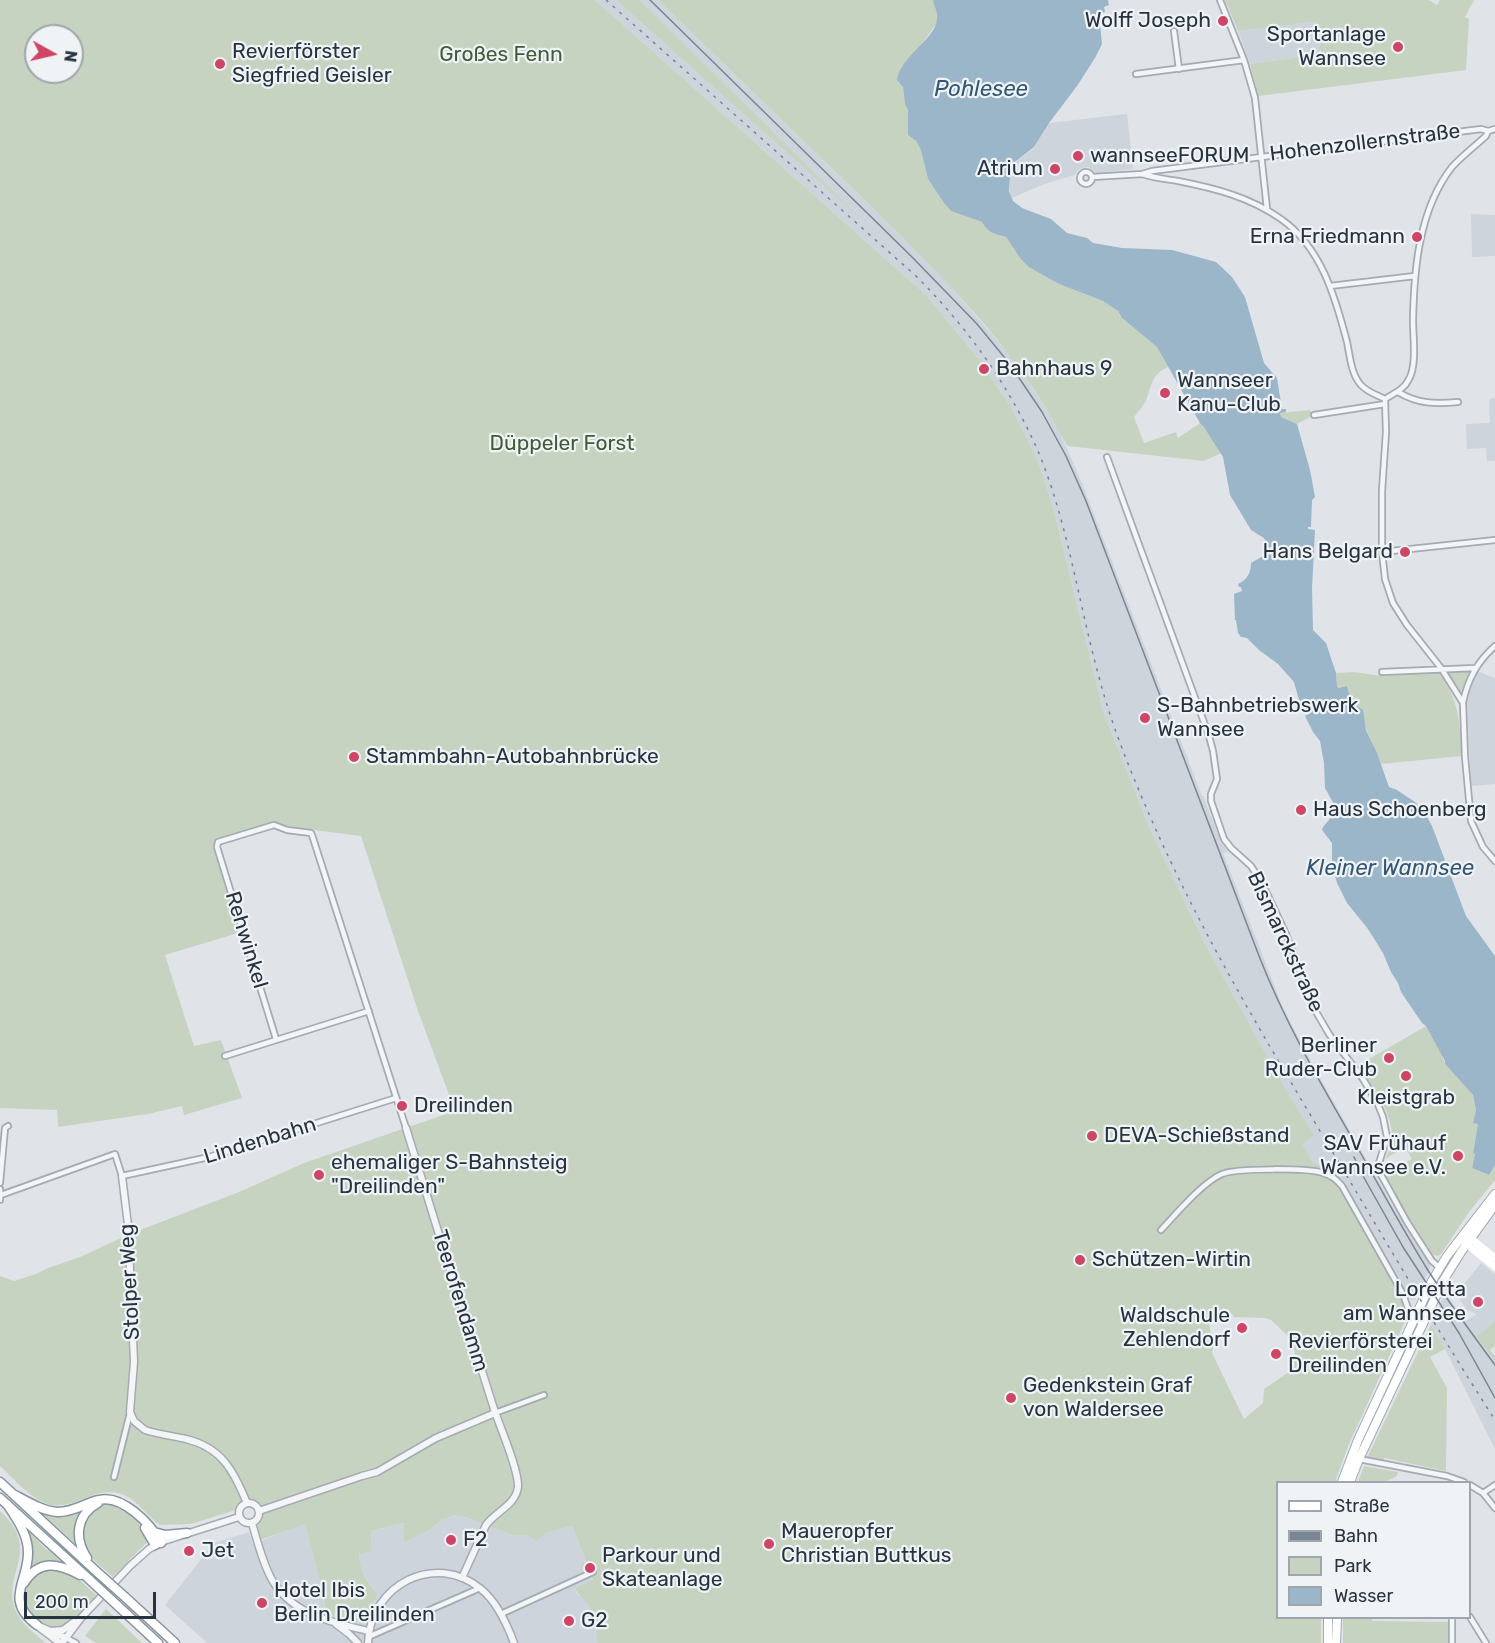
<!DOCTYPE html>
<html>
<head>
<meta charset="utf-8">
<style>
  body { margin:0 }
  #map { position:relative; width:1495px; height:1643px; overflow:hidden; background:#e0e4e9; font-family:Rubik,sans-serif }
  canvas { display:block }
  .legend { position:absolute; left:1276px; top:1481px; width:195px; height:138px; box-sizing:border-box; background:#eff3f6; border:2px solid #9fa6ad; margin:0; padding:8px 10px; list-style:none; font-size:18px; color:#283340 }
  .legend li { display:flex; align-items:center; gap:12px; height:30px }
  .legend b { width:30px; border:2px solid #9fa6ad }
  .north { position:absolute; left:24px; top:24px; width:60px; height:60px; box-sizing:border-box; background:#eff3f6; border:2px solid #9fa6ad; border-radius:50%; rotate:98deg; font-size:16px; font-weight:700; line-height:24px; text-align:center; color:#283340 }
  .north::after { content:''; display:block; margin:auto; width:21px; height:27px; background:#ce4566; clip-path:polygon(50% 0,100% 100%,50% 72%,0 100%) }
  .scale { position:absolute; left:24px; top:1592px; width:132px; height:27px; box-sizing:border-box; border:3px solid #283340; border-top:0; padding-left:8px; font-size:18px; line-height:21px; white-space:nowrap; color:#283340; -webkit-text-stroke:4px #eff3f6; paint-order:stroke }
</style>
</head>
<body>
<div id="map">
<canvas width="1495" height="1643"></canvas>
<ul class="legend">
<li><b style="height:8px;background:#fff"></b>Straße</li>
<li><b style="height:8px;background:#798593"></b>Bahn</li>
<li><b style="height:16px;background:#c7d3c1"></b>Park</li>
<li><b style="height:16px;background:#9bb5c9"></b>Wasser</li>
</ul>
<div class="north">N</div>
<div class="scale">200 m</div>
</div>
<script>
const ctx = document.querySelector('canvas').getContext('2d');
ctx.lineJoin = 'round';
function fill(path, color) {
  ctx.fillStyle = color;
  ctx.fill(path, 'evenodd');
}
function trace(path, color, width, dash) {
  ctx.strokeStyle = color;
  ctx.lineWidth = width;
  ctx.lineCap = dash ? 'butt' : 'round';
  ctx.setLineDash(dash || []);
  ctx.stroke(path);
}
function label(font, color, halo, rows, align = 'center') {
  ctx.font = font + ' Rubik,sans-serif';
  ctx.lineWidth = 4.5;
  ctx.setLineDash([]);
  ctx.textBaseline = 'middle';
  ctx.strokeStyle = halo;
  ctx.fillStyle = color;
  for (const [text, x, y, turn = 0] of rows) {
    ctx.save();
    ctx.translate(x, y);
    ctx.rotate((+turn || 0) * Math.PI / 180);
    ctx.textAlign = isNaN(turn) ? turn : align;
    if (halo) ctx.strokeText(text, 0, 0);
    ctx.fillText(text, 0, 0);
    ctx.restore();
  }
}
fill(new Path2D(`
  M595 0H616L846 205 640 0H658L938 272 1015 361 1057 426 1082 483 1202 796H1203L1221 842 1228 852 1223 853 1283 1008 1313 1066 1398 1215 1431 1266 1415 1300 1409 1299 1314 1164 1301 1143 1313 1135 1287 1092 1205 944 1149 827 1103 711 1053 507 1037 459 1011 407 977 357 927 296Z
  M1316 20 1321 54 1250 64 1238 31Z
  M1127 114 1133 169 1096 173 1089 167 1082 168 1077 171 1075 175 1044 184 1012 198 1010 192V178L1016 162 1033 149 1049 123Z
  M1471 214 1495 215V256L1472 257Z
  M1495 398V461H1487L1486 448 1467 449 1466 424 1490 423 1489 399Z
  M1477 671 1495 678V784L1471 786 1467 702 1470 687Z
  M1481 1263 1495 1274V1320L1488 1327 1476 1336 1495 1361V1449L1445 1349 1431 1325 1445 1293 1466 1321 1477 1314 1467 1310 1456 1294Z
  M455 1515 468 1518 515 1536 546 1533 572 1526 593 1581 575 1588 577 1594 583 1598 590 1607 598 1643H207L165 1605 214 1543 249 1532 253 1544 305 1523 323 1593 326 1613 360 1622H363L378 1594 369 1583 361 1571 359 1554 371 1531 405 1523 404 1541 431 1529 441 1520Z`), '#ced4db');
fill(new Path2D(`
  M0 0H595L927 296 977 357 1011 407 1037 459 1053 507 1103 711 1149 827 1205 944 1287 1092 1314 1135 1302 1144 1314 1164 1334 1168 1409 1299 1399 1293 1407 1317 1349 1444 1335 1482H1278V1618H1321V1643H598C595 1632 595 1619 590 1608 586 1600 578 1596 575 1588L593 1580 591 1576 586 1578 585 1576 581 1564 586 1562 572 1526 546 1533 537 1541 528 1535 515 1536 468 1518 455 1515 441 1520 431 1529 404 1542V1523L371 1531V1551L359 1554C361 1574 365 1579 378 1594L363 1622H360L326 1613 323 1593 305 1524 260 1540 257 1526 265 1511 263 1506H260L247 1499 241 1502 236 1510 191 1524 160 1525C147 1516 139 1502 124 1495 95 1483 76 1512 48 1504 31 1499 13 1478 0 1466V1276L14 1281 36 1274 48 1268 80 1257 132 1233 239 1192 304 1163 455 1111 418 1011 361 836 274 825 251 832 218 839 214 844 238 933 165 955 194 1046 221 1040 242 1098 184 1115 182 1106 148 1114 58 1127 57 1110 0 1108ZM36 36H72V72H36ZM1232 1314 1234 1317 1265 1318 1271 1320 1287 1335 1295 1352 1289 1372 1264 1389 1263 1403 1244 1419 1212 1353 1213 1348 1209 1322Z
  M616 0H640L859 217Z
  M658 0H933L938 16 937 23 917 50 901 67 899 82 903 87 905 104 908 110V135L916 141 921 150 928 179 944 203 951 211 982 222C987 234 994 233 1006 237L1020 258 1059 284 1103 301 1118 311 1122 318 1157 347 1168 367C1151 375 1152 385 1146 400 1143 406 1138 412 1134 417L1144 443 1176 432 1178 438 1215 413 1230 449 1204 461 1067 446C1017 346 934 268 855 191 789 127 724 64 658 0Z
  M1225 0H1429L1437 5 1440 0H1474L1465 17 1469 19 1466 70 1258 96 1250 64 1321 54 1316 21 1238 31Z
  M1310 410 1314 415 1297 424 1281 417 1280 413Z
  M1470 670 1462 690 1459 692 1457 690 1446 673V671Z
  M1438 671C1460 702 1459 719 1462 756L1381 764 1364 723 1350 700V696L1347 692 1337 686 1336 673 1354 672 1382 676Z
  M1426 1026 1440 1048 1445 1064 1473 1095 1476 1110 1473 1123 1478 1124 1473 1152 1475 1153 1472 1168 1489 1175 1495 1165V1180L1469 1212 1441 1254 1438 1256 1433 1255 1407 1215 1385 1176V1174L1412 1159 1405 1147 1385 1159C1388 1153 1391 1147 1392 1140 1394 1115 1372 1085 1357 1066Z
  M1495 1320V1346L1490 1350 1495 1356V1361L1476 1336 1488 1327Z
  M1413 1324 1418 1327 1358 1455 1354 1454Z
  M1431 1325 1445 1349 1430 1357 1447 1388 1446 1471 1384 1458 1383 1461 1367 1458Z
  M1364 1466 1398 1472 1397 1476 1385 1482H1358Z
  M107 1503C128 1507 140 1522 149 1540L113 1577C104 1569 91 1560 86 1549 77 1530 86 1508 107 1503Z
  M91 1505 85 1512 81 1549 37 1509 47 1512Z
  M0 1511C44 1552 0 1573 16 1611 22 1625 35 1633 45 1643H0Z
  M24 1527 47 1550 48 1549 65 1564 28 1575Z
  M54 1568 72 1573 96 1595C88 1605 72 1626 58 1628 51 1629 47 1626 41 1623 12 1605 22 1572 54 1568Z
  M106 1609 142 1643H96L85 1636Z
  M1343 1618H1372V1621L1450 1622 1449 1643H1343Z`), '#c7d3c1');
fill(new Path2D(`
  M933 0H1108L1109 5 1104 7 1105 12 1099 14 1102 44 1095 58 1077 86 1049 123 1034 147 1015 162 1010 178 1009 191 1013 201 1022 208 1051 219 1067 233 1087 238 1093 243 1122 248 1172 250 1216 262 1232 277 1245 297 1264 363 1277 378 1282 409H1286V412L1280 413 1281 417 1297 424 1310 470 1315 497 1312 500 1311 527H1308V529L1315 530 1312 588 1313 630 1326 643 1336 673 1337 686 1339 688 1347 686 1351 702 1363 710 1366 730 1377 753 1389 787 1397 790 1415 802 1424 811 1432 826 1466 916 1495 956V1165L1489 1175 1472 1168 1475 1154 1473 1153 1478 1124 1473 1123 1476 1110 1473 1095 1445 1064V1061L1426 1026 1422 1023 1401 992 1398 983 1391 972 1383 953 1368 929 1347 903 1337 883 1332 865V843L1322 830 1323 827 1333 815 1335 806 1325 788 1324 763 1320 741 1313 732 1305 716 1308 714 1307 709 1302 711 1294 682 1278 664 1259 650 1247 638 1241 637 1238 633 1236 620H1235L1234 594 1242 591 1241 587H1239L1238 584C1247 580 1251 573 1251 563L1265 555 1268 546 1264 538 1251 530 1230 495 1223 457 1204 427 1200 423 1157 347 1122 318 1118 311 1103 301 1059 284 1029 267 1020 258 1006 237C994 233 988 234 982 222L951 211 944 203 928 179 921 150 916 141 908 135V110L905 104 903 87 897 80C900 56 936 39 937 19 938 13 934 6 933 0Z`), '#9bb5c9');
const minor = new Path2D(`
  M1220 0 1244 60 1255 98 1267 209
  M1174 31 1179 69
  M1136 74 1244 60
  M1080 178a6 6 0 1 1 12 0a6 6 0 1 1-12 0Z
  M1142 174C1154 178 1166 179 1178 181 1214 188 1250 197 1281 219 1321 247 1335 296 1347 342 1350 356 1351 374 1361 385 1367 392 1377 395 1385 399L1386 432 1382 491V552L1385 579 1393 603 1407 625 1441 668 1463 703 1465 757 1471 821 1483 847 1495 861
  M1092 177 1142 174 1152 171 1481 129 1488 131 1495 129
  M1330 286 1415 276
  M1398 392C1418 404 1435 404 1458 402
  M1385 399C1394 393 1404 390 1409 379 1417 365 1413 337 1413 320 1414 269 1419 209 1452 167 1462 156 1475 146 1486 136L1488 131
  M1314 415 1385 404
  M1107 457 1209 736 1213 751 1217 779 1211 794V801L1224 839 1231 848 1251 866 1262 883 1286 934 1315 1010 1329 1034 1363 1079 1377 1102 1383 1117 1387 1137 1379 1163 1380 1173 1407 1222 1432 1261 1440 1268
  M1382 552 1495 540
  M1382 672 1475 668
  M1463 702C1468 679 1477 662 1495 646
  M276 1039 217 847 218 842 274 825 287 830 311 833 312 835 406 1128
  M225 1056 369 1011
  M0 1183 5 1128 8 1126
  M0 1189V1200
  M1 1195 115 1154 122 1176 209 1157 396 1098
  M1161 1230C1176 1214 1203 1182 1222 1174 1236 1168 1308 1168 1323 1173 1331 1175 1337 1180 1342 1186L1403 1294C1408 1308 1409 1317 1422 1323
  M495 1413 544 1395
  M1359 1459 1447 1476 1464 1482
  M114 1477 130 1413
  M1470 1485 1483 1493 1495 1508
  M1483 1493 1495 1485
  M501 1614 593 1572
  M1470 1617 1486 1643
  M368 1637 480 1588
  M66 1638 76 1643
  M1452 1643V1618`);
const tertiary = new Path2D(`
  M406 1128C435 1222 464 1315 494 1409 500 1427 519 1470 518 1487 516 1505 495 1512 486 1525L462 1578
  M122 1176 128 1225 134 1362 130 1412 134 1421 145 1430C158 1434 172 1436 186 1439 223 1448 233 1471 247 1503
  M239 1513a10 10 0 1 1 20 0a10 10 0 1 1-20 0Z
  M259 1511 362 1476 377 1472 436 1438 495 1413
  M252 1523C257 1541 262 1560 270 1576 289 1614 331 1622 368 1631
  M336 1624 349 1634 358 1643
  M37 1625 66 1638
  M40 1628 60 1643
  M50 1631 63 1630 74 1622
  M62 1643 81 1618 130 1566 149 1549 164 1541 239 1517
  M368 1643C370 1585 435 1551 481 1589 497 1602 507 1624 514 1643`);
const primary = new Path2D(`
  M1342 1482 1358 1440 1432 1281 1447 1256 1495 1194
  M1350 1482 1359 1459 1443 1281 1461 1252 1495 1205
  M1328 1643V1618
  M1336 1643 1337 1618`);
const motorway = new Path2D(`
  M0 1482 97 1572
  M15 1495C28 1502 43 1511 58 1512 74 1512 85 1503 99 1500 122 1494 151 1524 161 1543
  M0 1498 90 1580
  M7 1504C16 1518 28 1534 28 1552 29 1581 3 1600 37 1625
  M145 1528 155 1545
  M154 1532 165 1535 187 1533
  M87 1558C74 1538 76 1515 98 1503
  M24 1583C39 1559 58 1563 80 1575
  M125 1597 175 1643
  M117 1605 158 1643`);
trace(minor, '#a5abb3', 8);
trace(tertiary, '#a5abb3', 9);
trace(primary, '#9faab5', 10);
trace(motorway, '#8793a0', 11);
trace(minor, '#f3f5f7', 4.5);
trace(tertiary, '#f3f5f7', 6);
trace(new Path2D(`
  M1467 1235 1495 1258
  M1464 1242 1495 1267`), '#fff', 7);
trace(primary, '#fff', 8);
trace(motorway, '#fff', 8);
trace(new Path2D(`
  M650 0 913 258 977 324 1009 363 1042 412 1066 456 1086 501 1259 956C1284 1020 1318 1079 1352 1138 1378 1183 1402 1229 1429 1272 1450 1304 1473 1335 1495 1365
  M1354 1157 1363 1176 1403 1247 1459 1333 1495 1398`), '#798593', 1.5);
trace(new Path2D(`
  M606 0 916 276C967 327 1009 385 1038 451 1068 523 1078 601 1099 677 1112 727 1132 775 1153 823 1201 932 1262 1034 1323 1136 1380 1231 1435 1327 1495 1420`), '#798593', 1.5, [3, 6]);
const motorwayBridge = new Path2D(`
  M97 1572 125 1597
  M90 1580 117 1605`);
trace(motorwayBridge, '#8793a0', 11, []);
trace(motorwayBridge, '#fff', 8);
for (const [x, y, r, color] of [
  [1223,21,6,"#ce4566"],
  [1398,47,6,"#ce4566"],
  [220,64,6,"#ce4566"],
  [1078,156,6,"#ce4566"],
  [1055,169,6,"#ce4566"],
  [1417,237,6,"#ce4566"],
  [984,369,6,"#ce4566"],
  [1165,393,6,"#ce4566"],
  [1405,552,6,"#ce4566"],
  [1145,718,6,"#ce4566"],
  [354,757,6,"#ce4566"],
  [1301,810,6,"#ce4566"],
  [1389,1058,6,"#ce4566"],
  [1406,1076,6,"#ce4566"],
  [402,1106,6,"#ce4566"],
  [1092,1136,6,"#ce4566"],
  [1458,1156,6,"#ce4566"],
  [319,1175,6,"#ce4566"],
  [1080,1260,6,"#ce4566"],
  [1478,1302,6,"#ce4566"],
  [1242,1328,6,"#ce4566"],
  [1276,1354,6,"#ce4566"],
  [1011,1398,6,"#ce4566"],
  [451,1540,6,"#ce4566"],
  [769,1544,6,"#ce4566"],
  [189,1551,6,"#ce4566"],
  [590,1568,6,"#ce4566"],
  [262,1603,6,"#ce4566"],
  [569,1621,6,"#ce4566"]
]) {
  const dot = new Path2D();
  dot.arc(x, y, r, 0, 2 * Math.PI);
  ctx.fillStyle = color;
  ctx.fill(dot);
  trace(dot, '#eff3f6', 2);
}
label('21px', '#283340', '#eff3f6', [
  ["Wolff Joseph",1211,21,"right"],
  ["Sportanlage",1386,35,"right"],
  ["Wannsee",1386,59,"right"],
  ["Revierförster",232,52],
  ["Siegfried Geisler",232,76],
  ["wannseeFORUM",1090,156],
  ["Atrium",1043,169,"right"],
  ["Erna Friedmann",1405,237,"right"],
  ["Bahnhaus 9",996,369],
  ["Wannseer",1177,381],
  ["Kanu-Club",1177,405],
  ["Hans Belgard",1393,552,"right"],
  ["S-Bahnbetriebswerk",1157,706],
  ["Wannsee",1157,730],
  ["Stammbahn-Autobahnbrücke",366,757],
  ["Haus Schoenberg",1313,810],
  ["Berliner",1377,1046,"right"],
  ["Ruder-Club",1377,1070,"right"],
  ["Kleistgrab",1406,1098,"center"],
  ["Dreilinden",414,1106],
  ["DEVA-Schießstand",1104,1136],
  ["SAV Frühauf",1446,1144,"right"],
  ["Wannsee e.V.",1446,1168,"right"],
  ["ehemaliger S-Bahnsteig",331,1163],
  ["\"Dreilinden\"",331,1187],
  ["Schützen-Wirtin",1092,1260],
  ["Loretta",1466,1290,"right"],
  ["am Wannsee",1466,1314,"right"],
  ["Waldschule",1230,1316,"right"],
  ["Zehlendorf",1230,1340,"right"],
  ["Revierförsterei",1288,1342],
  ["Dreilinden",1288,1366],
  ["Gedenkstein Graf",1023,1386],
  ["von Waldersee",1023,1410],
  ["Maueropfer",781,1532],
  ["Christian Buttkus",781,1556],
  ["F2",463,1540],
  ["Jet",201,1551],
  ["Parkour und",602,1556],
  ["Skateanlage",602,1580],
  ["Hotel Ibis",274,1591],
  ["Berlin Dreilinden",274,1615],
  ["G2",581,1621]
], 'left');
label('21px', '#415c36', '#eff3f6', [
  ["Großes Fenn",501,55],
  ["Düppeler Forst",562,444]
]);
label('21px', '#283340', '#eff3f6', [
  ["Hohenzollernstraße",1365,143,-7],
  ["Rehwinkel",246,940,73],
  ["Bismarckstraße",1285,942,65],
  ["Lindenbahn",260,1141,-17],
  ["Stolper Weg",130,1282,-93],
  ["Teerofendamm",460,1301,73]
]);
label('italic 22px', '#325674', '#eff3f6', [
  ["Pohlesee",981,90],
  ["Kleiner Wannsee",1390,869]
]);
</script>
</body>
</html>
